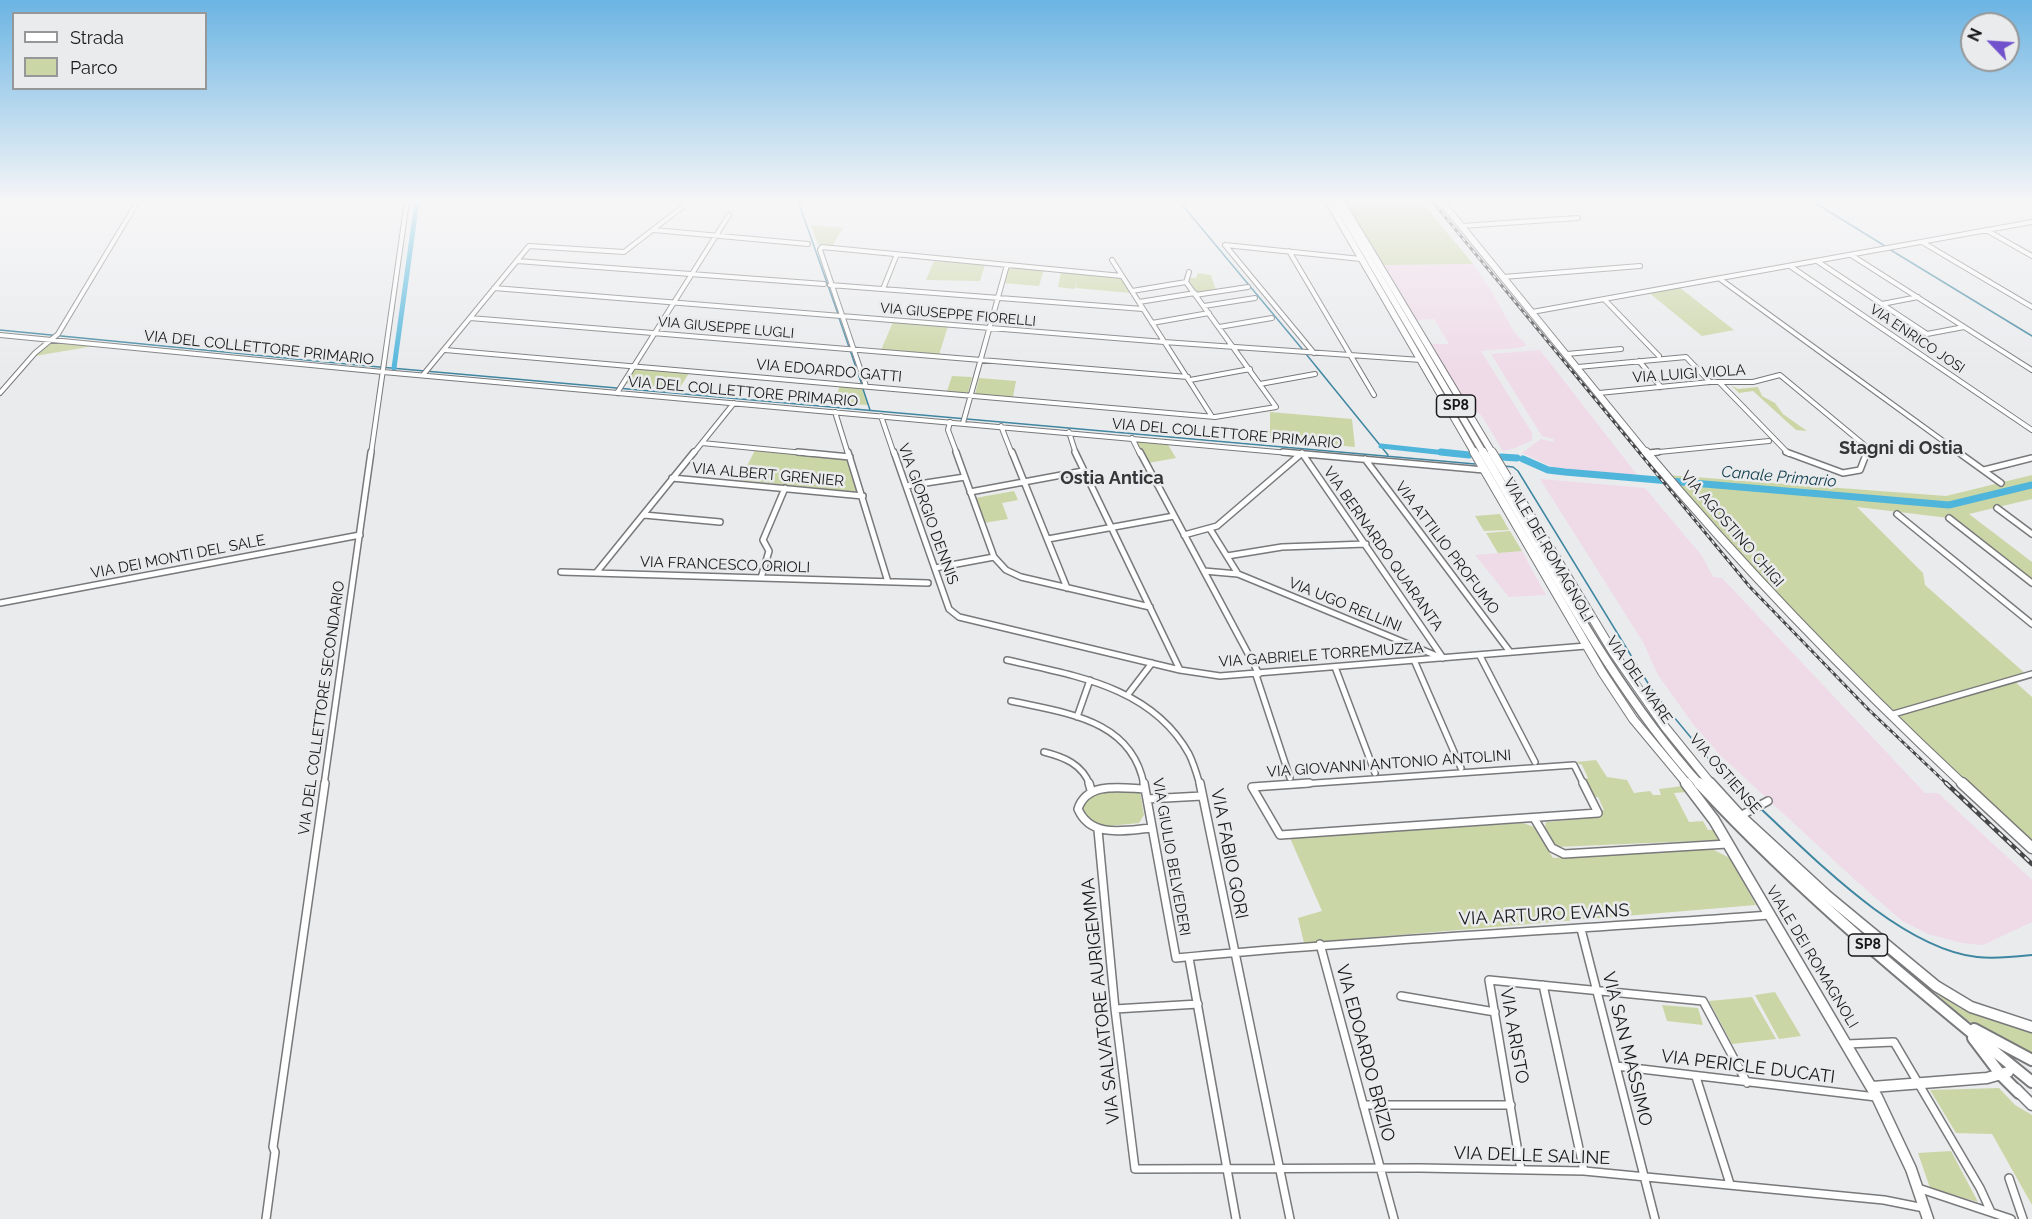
<!DOCTYPE html>
<html>
<head>
<meta charset="utf-8">
<style>
  body { margin:0 }
  #map { position:relative; width:2032px; height:1219px; overflow:hidden; background:#eaebed; font-family:Raleway,sans-serif }
  canvas { display:block }
  .legend { position:absolute; left:12px; top:12px; width:195px; height:78px; box-sizing:border-box; background:#eaebed; border:2px solid #969799; margin:0; padding:8px 10px; list-style:none; font-size:18px; color:#19191a }
  .legend li { display:flex; align-items:center; gap:12px; height:30px }
  .legend b { width:30px; border:2px solid #969799 }
  .north { position:absolute; left:1960px; top:12px; width:60px; height:60px; box-sizing:border-box; background:#eaebed; border:2px solid #969799; border-radius:50%; rotate:295deg; font-size:16px; font-weight:700; line-height:24px; text-align:center; color:#19191a }
  .north::after { content:''; display:block; margin:auto; width:21px; height:27px; background:#7252cc; clip-path:polygon(50% 0,100% 100%,50% 72%,0 100%) }
</style>
</head>
<body>
<div id="map">
<canvas width="2032" height="1219"></canvas>
<ul class="legend">
<li><b style="height:8px;background:#fff"></b>Strada</li>
<li><b style="height:16px;background:#cbd6a6"></b>Parco</li>
</ul>
<div class="north">N</div>
</div>
<script>
const ctx = document.querySelector('canvas').getContext('2d');
ctx.lineJoin = 'round';
function fill(path, color) {
  ctx.fillStyle = color;
  ctx.fill(path, 'evenodd');
}
function trace(path, color, width, dash) {
  ctx.strokeStyle = color;
  ctx.lineWidth = width;
  ctx.lineCap = dash ? 'butt' : 'round';
  ctx.setLineDash(dash || []);
  ctx.stroke(path);
}
function label(font, color, halo, rows, align = 'center') {
  ctx.font = font + ' Raleway,sans-serif';
  ctx.lineWidth = 5;
  ctx.setLineDash([]);
  ctx.textBaseline = 'middle';
  ctx.strokeStyle = halo;
  ctx.fillStyle = color;
  for (const [text, x, y, turn = 0] of rows) {
    ctx.save();
    ctx.translate(x, y);
    ctx.rotate((+turn || 0) * Math.PI / 180);
    ctx.textAlign = isNaN(turn) ? turn : align;
    if (halo) ctx.strokeText(text, 0, 0);
    ctx.fillText(text, 0, 0);
    ctx.restore();
  }
}
fill(new Path2D(`
  M1473 264 1491 290 1514 332 1527 345 1520 348 1481 351 1532 433V440L1515 448 1503 451 1482 416 1465 402 1430 344H1449L1434 319 1416 320 1384 265Z
  M1540 350 1638 476 1557 469 1522 453 1541 439 1553 442 1554 439 1542 436 1491 354Z
  M1540 479 1645 488 1702 556 1713 577 1722 578 1925 793H1938L2032 880V922L1983 945 1962 943 1928 934 1901 920 1852 877 1720 755 1693 724 1658 675 1643 642Z
  M1522 551 1537 579 1546 595 1509 597 1475 555Z`), '#efdae8');
fill(new Path2D(`
  M1345 201H1421L1473 264 1384 265Z
  M811 225 843 228 832 246 818 244Z
  M934 261 985 265 980 281 926 280Z
  M1009 267 1044 269 1039 286 1003 283Z
  M1061 272 1121 278 1130 293 1076 288 1077 280 1075 289 1058 287Z
  M1198 273 1211 275 1216 290 1197 293 1189 281 1190 278H1196Z
  M1679 287 1734 330 1702 336 1648 292Z
  M893 322 948 326 939 355 881 350Z
  M52 341 100 345 35 356Z
  M635 368 689 373 679 389 624 383Z
  M952 376 972 377 968 393 947 391Z
  M979 378 1016 381 1013 397 975 394Z
  M1731 385 1738 389 1758 387 1762 396 1775 403 1783 414 1807 431 1796 430 1753 391 1739 393Z
  M840 386 862 388 868 405 833 403Z
  M1270 412 1352 419 1355 447 1270 439Z
  M1140 440 1167 443 1176 458 1148 463 1137 443Z
  M755 450 846 459 857 492 740 480Z
  M1667 475 1946 496 2032 475V499L1969 514 2032 562V583L1949 518 1857 507 1923 573 1925 585 2027 675 2013 680 2032 697V848L1836 662Z
  M1014 491 1018 500 1002 503 1008 519 984 523 975 498Z
  M1500 514 1509 530 1484 531 1475 516Z
  M1510 531 1522 551 1498 553 1486 533Z
  M1596 760 1607 777 1627 780 1634 793 1650 791 1653 795H1661L1659 789 1683 786 1687 792 1674 793 1689 822 1703 821 1708 830H1713L1718 840 1556 847 1545 827 1546 822 1601 817 1600 811 1604 810 1598 797H1593L1583 779 1588 778 1582 765 1576 762Z
  M1140 791 1144 815 1139 823 1098 827 1086 823 1081 805 1096 792Z
  M1523 823 1534 827 1553 858 1710 848 1730 858 1756 905 1304 943 1298 918 1322 911 1290 838Z
  M1929 987 1961 1009 2032 1032V1054L1984 1032 1958 1013Z
  M1775 992 1801 1036 1779 1039 1755 995Z
  M1752 997 1776 1039 1732 1044 1709 1001Z
  M1662 1005 1698 1008 1703 1025 1667 1021Z
  M1999 1088 2015 1105 2032 1115V1205L1992 1134 1956 1133 1930 1090Z
  M1951 1151 1978 1202 1930 1188 1918 1153Z`), '#cbd6a6');
trace(new Path2D(`
  M798 201 838 314
  M1179 201 1303 350
  M1812 201 1885 246
  M1889 249 2032 336
  M839 318 862 385
  M0 330 357 365 1475 464
  M1306 354 1388 455
  M863 389 870 410
  M1504 466 1513 467 1518 471 1654 693 1717 769 1734 785`), '#3f86a1', 1.5);
trace(new Path2D(`
  M1732 783 1756 805
  M1760 808C1815 859 1900 948 1977 957 1996 959 2013 957 2032 955`), '#3f86a1', 2);
trace(new Path2D(`
  M394 368 417 201
  M1381 446 1455 454`), '#4fb5db', 5);
trace(new Path2D(`
  M1441 452 1469 455
  M1501 457 1517 458
  M1523 459 1548 470 1565 472 1949 505 2032 485`), '#4fb5db', 7);
const streetFar2 = new Path2D(`
  M1461 226 1578 218
  M654 230 808 244
  M1986 230 2032 256
  M1922 242 2032 307
  M1225 245 1314 353
  M1225 245 1361 259
  M1289 251 1374 395
  M1851 255 2032 370
  M1112 260 1211 415
  M517 261 824 284
  M1817 261 1927 334 1964 327
  M1790 266 2032 430
  M1503 277 1640 266
  M1720 279 1961 454
  M830 285 1143 309
  M494 288 1164 342 1421 360
  M883 289 897 254
  M1132 291 1186 282
  M1195 295 1248 287
  M1605 300 1659 356
  M1139 302 1195 293
  M1882 304 1918 297
  M1204 306 1255 298
  M1532 312 2032 222
  M470 318 1188 377
  M1152 323 1209 313
  M1219 327 1272 318
  M0 335 383 372 1300 454
  M445 350 1215 417 1276 407 1186 282 1189 272
  M1567 354 1621 349
  M1639 361 1661 387
  M1578 367 1686 357 1710 382
  M423 375 529 246 624 252 681 208
  M1190 380 1250 369
  M1720 383 1789 454
  M1260 384 1315 374
  M866 386 820 250 822 247 1122 276
  M0 393 35 353 58 334 138 201
  M617 393 729 215
  M1599 393 1710 382H1753L1780 375 1868 448 1866 454
  M835 412 848 454
  M881 416 894 454
  M950 422 948 430 957 454
  M963 423 1007 265
  M1001 426 1012 454
  M1069 432 1076 454
  M1132 438 1140 454
  M702 443 814 454
  M1649 453 1769 441
  M371 454 407 201
  M693 454 734 403`);
const streetFar1 = new Path2D(`
  M798 452 850 457
  M848 452 888 582
  M894 452 949 609 959 617 1180 670 1220 676 1586 646
  M956 452 994 557 1006 570 1021 577 1150 607
  M1012 452 1067 588
  M1075 452 1180 670
  M1140 452 1259 674
  M1283 452 1484 470
  M1786 452 1843 473 1860 470 1867 452
  M1958 452 2001 483
  M1649 453 1658 452
  M1365 459 1510 652
  M1984 470 2032 458
  M672 478 863 496
  M906 486 965 477
  M970 492 1083 471
  M1997 508 2032 534
  M1897 514 2032 624
  M644 515 720 522
  M1949 518 2032 583
  M1210 529 1238 574
  M1184 535 1217 526 1302 453 1443 658
  M1048 539 1174 516
  M1227 556 1282 547 1366 544
  M935 568 994 557
  M1204 571 1238 574 1442 658
  M561 572 928 583
  M596 573 694 452
  M761 578 769 551 763 540 785 488
  M0 603 360 535
  M1480 656 1535 762
  M1007 660C1076 676 1152 687 1189 754 1194 764 1197 775 1200 785
  M1414 660 1461 768
  M1335 667 1375 773
  M1256 675 1290 778
  M1129 693 1152 663
  M1011 701C1065 713 1132 719 1144 785
  M1890 715 2032 674
  M1077 717 1090 680
  M1044 752C1064 757 1082 764 1090 785
  M324 785 371 452
  M1287 785 1574 765 1584 785`);
const street = new Path2D(`
  M1089 783 1091 790
  M1144 783 1176 958C1373 939 1571 930 1769 915
  M1200 783 1290 1219
  M1309 783 1252 787 1280 835 1598 813 1583 783
  M1145 789C1122 788 1087 781 1078 809 1091 839 1125 830 1152 828
  M1147 799 1202 796
  M1740 816 1768 801
  M1534 818 1552 848 1564 854 1727 844
  M1098 830 1115 1009 1135 1169 1420 1168 1584 1171 1884 1200 1924 1208
  M1581 929 1655 1219
  M1320 944 1394 1219
  M1189 958 1236 1219
  M1543 985 1584 1171
  M1401 996 1495 1012
  M1115 1009 1198 1004
  M1847 1044 1894 1042 1980 1188 1991 1212
  M1616 1066 1876 1097
  M1696 1077 1730 1184
  M1363 1105H1511
  M1521 1170 1489 980 1703 1001 1747 1083
  M2009 1178 2023 1219
  M1918 1188 2011 1219
  M266 1219 275 1152 273 1147 325 783`);
const secondaryFar2 = new Path2D(`
  M1328 201 1475 454
  M1341 201 1493 454
  M1441 201 1647 454`);
const secondaryFar1 = new Path2D(`
  M1474 452 1602 672 1633 719 1688 785
  M1492 452 1613 652 1665 727 1712 785
  M1646 452C1745 570 1851 679 1964 785`);
const secondary = new Path2D(`
  M1686 783 1714 820 1877 1097 1911 1169 1928 1219
  M1710 783 1740 816 1826 895 1936 986 1971 1007 2032 1027
  M1962 783 2032 848
  M1872 1087 1987 1078 2008 1072
  M2016 1089 2032 1105`);
const primaryFar2 = new Path2D(`
  M1335 201 1484 454`);
const primaryFar1 = new Path2D(`
  M1483 452C1551 566 1611 686 1700 785`);
const primary = new Path2D(`
  M1699 783C1801 893 1916 988 2032 1082
  M1974 1029 2032 1060
  M1973 1038 2001 1075 2019 1093`);
trace(streetFar2, '#78797b', 6);
trace(streetFar1, '#78797b', 8);
trace(street, '#78797b', 10);
trace(secondaryFar2, '#78797b', 8);
trace(secondaryFar1, '#78797b', 10);
trace(secondary, '#78797b', 13);
trace(primaryFar2, '#78797b', 8);
trace(primaryFar1, '#78797b', 11);
trace(primary, '#78797b', 14);
trace(streetFar2, '#fff', 4);
trace(streetFar1, '#fff', 5);
trace(street, '#fff', 7);
trace(secondaryFar2, '#fff', 6);
trace(secondaryFar1, '#fff', 8);
trace(secondary, '#fff', 10);
trace(primaryFar2, '#fff', 6);
trace(primaryFar1, '#fff', 8);
trace(primary, '#fff', 10);
const railFar1 = new Path2D(`
  M1432 201 1750 587 1868 709 1948 785`);
const rail = new Path2D(`
  M1946 783 2032 864`);
trace(railFar1, '#474749', 3);
trace(rail, '#474749', 4.5);
trace(railFar1, '#eaebed', 1.5, [4]);
trace(rail, '#eaebed', 2, [6]);
const sky = ctx.createLinearGradient(0, 0, 0, 372);
sky.addColorStop(0, '#6bb4e3');
sky.addColorStop(0.54, '#f6f6f7');
sky.addColorStop(1, '#f6f6f700');
ctx.fillStyle = sky;
ctx.fillRect(0, 0, 2032, 372);
label('14px', '#19191a', '#eaebed', [
  ["VIA GIUSEPPE FIORELLI",958,315,5],
  ["VIA GIUSEPPE LUGLI",726,328,5],
  ["VIA ENRICO JOSI",1917,339,34]
]);
for (const [x, y, w] of [
  [1456,406,39],
  [1868,945,39]
]) {
  const box = new Path2D();
  box.roundRect(x - w / 2, y - 11, w, 22, 4.5);
  ctx.fillStyle = '#eaebed';
  ctx.fill(box);
  trace(box, '#19191a', 1.5);
}
label('bold 14px', '#19191a', null, [
  ["SP8",1456,406],
  ["SP8",1868,945]
]);
label('15px', '#19191a', '#eaebed', [
  ["VIA DEL COLLETTORE PRIMARIO",259,348,6],
  ["VIA EDOARDO GATTI",829,371,5],
  ["VIA LUIGI VIOLA",1689,374,-4],
  ["VIA DEL COLLETTORE PRIMARIO",743,392,5],
  ["VIA DEL COLLETTORE PRIMARIO",1227,434,5],
  ["VIA ALBERT GRENIER",768,475,5],
  ["VIA GIORGIO DENNIS",928,514,70],
  ["VIA AGOSTINO CHIGI",1732,529,49],
  ["VIA ATTILIO PROFUMO",1447,548,53],
  ["VIA BERNARDO QUARANTA",1383,549,55],
  ["VIALE DEI ROMAGNOLI",1548,550,60],
  ["VIA DEI MONTI DEL SALE",178,557,-11],
  ["VIA FRANCESCO ORIOLI",725,565,2],
  ["VIA UGO RELLINI",1345,605,22],
  ["VIA GABRIELE TORREMUZZA",1321,655,-4],
  ["VIA DEL MARE",1639,680,55],
  ["VIA DEL COLLETTORE SECONDARIO",322,708,-82],
  ["VIA GIOVANNI ANTONIO ANTOLINI",1389,764,-4],
  ["VIA OSTIENSE",1725,774,49],
  ["VIA GIULIO BELVEDERI",1171,857,80],
  ["VIALE DEI ROMAGNOLI",1812,957,59]
]);
label('italic 16px', '#103d4d', '#eaebed', [
  ["Canale Primario",1779,477,5]
]);
label('bold 18px', '#363638', '#eaebed', [
  ["Stagni di Ostia",1901,449],
  ["Ostia Antica",1112,479]
]);
label('18px', '#19191a', '#eaebed', [
  ["VIA FABIO GORI",1229,854,79],
  ["VIA ARTURO EVANS",1544,915,-3],
  ["VIA SALVATORE AURIGEMMA",1101,1001,-96],
  ["VIA ARISTO",1514,1036,80],
  ["VIA SAN MASSIMO",1627,1049,76],
  ["VIA EDOARDO BRIZIO",1365,1053,75],
  ["VIA PERICLE DUCATI",1748,1067,7],
  ["VIA DELLE SALINE",1532,1156,2]
]);
</script>
</body>
</html>
